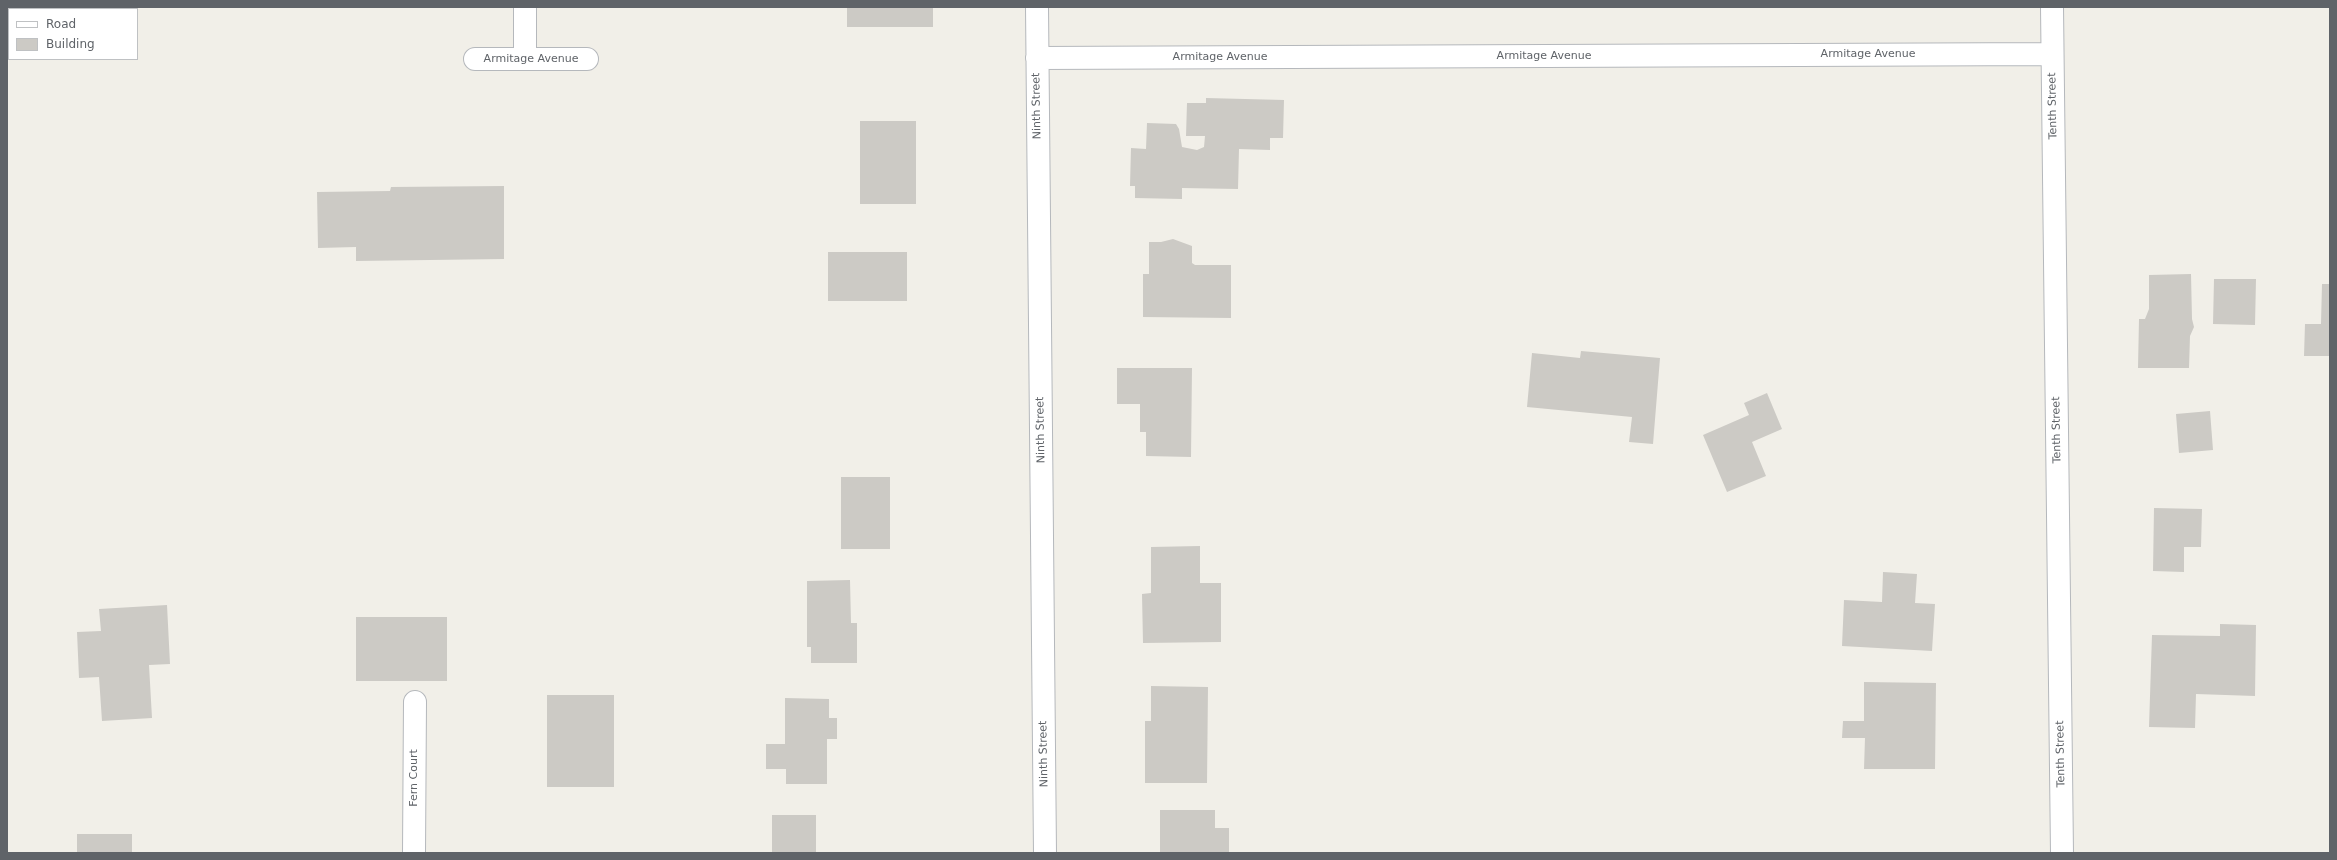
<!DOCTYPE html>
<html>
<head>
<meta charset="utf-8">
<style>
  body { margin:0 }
  #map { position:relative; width:2337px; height:860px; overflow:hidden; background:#f1efe8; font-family:"DejaVu Sans",sans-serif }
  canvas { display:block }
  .frame { position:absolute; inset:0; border:8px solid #5f6368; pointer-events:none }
  .legend { position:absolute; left:8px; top:8px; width:130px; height:52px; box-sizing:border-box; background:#fff; border:1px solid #bfc1c3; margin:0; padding:5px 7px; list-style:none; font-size:12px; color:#5f6368 }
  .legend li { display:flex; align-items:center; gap:8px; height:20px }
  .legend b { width:20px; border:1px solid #bfc1c3 }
</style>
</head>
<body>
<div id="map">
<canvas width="2337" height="860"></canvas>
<div class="frame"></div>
<ul class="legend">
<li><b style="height:5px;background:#fff"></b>Road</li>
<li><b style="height:11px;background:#cccac5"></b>Building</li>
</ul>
</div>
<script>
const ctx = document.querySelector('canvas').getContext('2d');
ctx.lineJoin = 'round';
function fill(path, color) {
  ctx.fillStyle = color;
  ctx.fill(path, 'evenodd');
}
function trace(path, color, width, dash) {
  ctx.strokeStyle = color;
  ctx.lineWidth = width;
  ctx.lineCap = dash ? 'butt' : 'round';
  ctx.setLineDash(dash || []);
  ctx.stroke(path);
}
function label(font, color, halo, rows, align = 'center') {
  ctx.font = font + ' "DejaVu Sans",sans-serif';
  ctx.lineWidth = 4;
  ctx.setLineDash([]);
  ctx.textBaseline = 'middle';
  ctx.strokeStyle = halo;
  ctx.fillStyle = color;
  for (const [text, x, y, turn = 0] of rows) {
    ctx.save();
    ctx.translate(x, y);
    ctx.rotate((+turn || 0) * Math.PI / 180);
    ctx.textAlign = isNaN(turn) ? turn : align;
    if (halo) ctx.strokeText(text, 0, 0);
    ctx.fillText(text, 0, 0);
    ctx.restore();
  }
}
fill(new Path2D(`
  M847 7H933V27H847Z
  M1206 98 1284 100 1283 138H1270V150L1239 149 1238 189 1182 188V199L1135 198V186H1130L1131 148 1146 149 1147 123 1176 124 1179 129 1182 147 1197 150 1204 147 1205 136H1186L1187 103H1206Z
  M860 121H916V204H860Z
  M504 186V259L356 261V247L318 248 317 192 390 191 391 187Z
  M1173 239 1192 246V263L1195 265H1231V318L1143 317V274H1149V242H1161Z
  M828 252H907V301H828Z
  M2191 274 2192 319 2194 327 2190 336 2189 368H2138L2139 319H2145L2149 309V275Z
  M2214 279H2256L2255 325 2213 324Z
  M2322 284H2330V356H2304L2305 324H2321Z
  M1581 351 1660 358 1653 444 1629 442 1632 417 1527 407 1532 353 1580 358Z
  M1117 368H1192L1191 457 1146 456V432H1140V404H1117Z
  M1767 393 1782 429 1752 442 1766 476 1727 492 1703 435 1749 415 1744 403Z
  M2210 411 2213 450 2179 453 2176 414Z
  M841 477H890V549H841Z
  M2154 508 2202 509 2201 547H2184V572L2153 571Z
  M1200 546V583H1221V642L1143 643 1142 594 1151 593V547Z
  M1883 572 1917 574 1915 603 1935 604 1932 651 1842 646 1844 600 1882 602Z
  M850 580 851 623H857V663H811V647H807V581Z
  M167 605 170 664 149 665 152 718 102 721 99 677 79 678 77 632 101 631 99 609Z
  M356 617H447V681H356Z
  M2220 624 2256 625 2255 696 2196 694 2195 728 2149 727 2152 635 2220 636Z
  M1864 682 1936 683 1935 769H1864L1865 738H1842L1843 721H1864Z
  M1151 686 1208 687 1207 783H1145V721H1151Z
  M547 695H614V787H547Z
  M785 698 829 699V718H837V739H827V784H786V769H766V744H785Z
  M1160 810H1215V828H1229V853H1160Z
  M772 815H816V853H772Z
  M77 834H132V853H77Z`), '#cccac5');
const street = new Path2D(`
  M525 7V59
  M1037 7 1045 853
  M2052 7 2062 853
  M1037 58 2052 54
  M475 59H587
  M414 853 415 702`);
trace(street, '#b5b8bc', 24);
trace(street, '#fff', 22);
label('11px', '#5f6368', '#fff', [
  ["Armitage Avenue",1868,54],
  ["Armitage Avenue",1544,56],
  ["Armitage Avenue",1220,57],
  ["Armitage Avenue",531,59],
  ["Ninth Street",1037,106,-91],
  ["Tenth Street",2053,106,-91],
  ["Ninth Street",1041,430,-91],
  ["Tenth Street",2057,430,-91],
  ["Ninth Street",1044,754,-91],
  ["Tenth Street",2061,754,-91],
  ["Fern Court",414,778,-90]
]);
</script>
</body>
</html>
